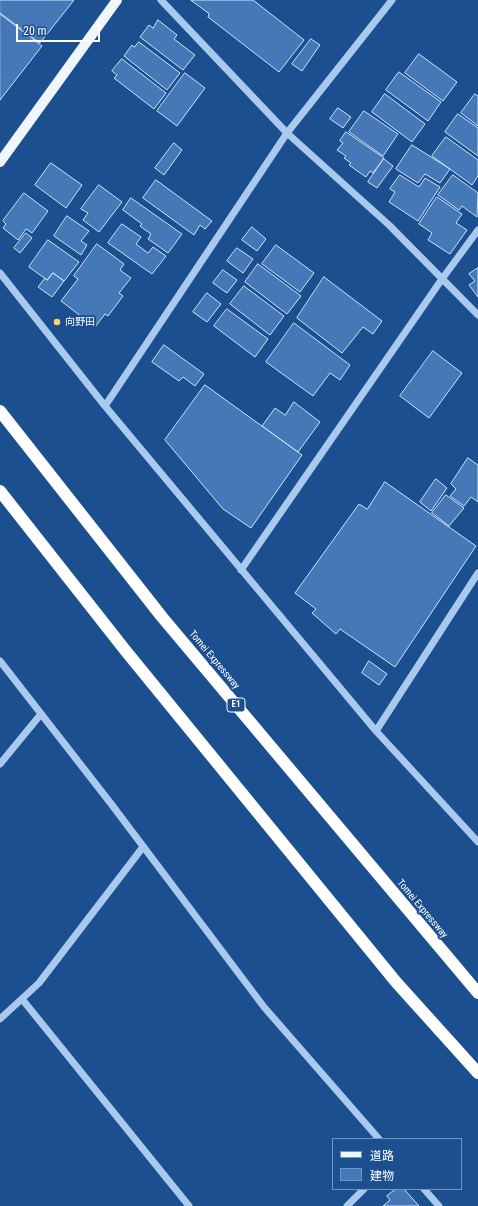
<!DOCTYPE html>
<html>
<head>
<meta charset="utf-8">
<style>
  body { margin:0 }
  #map { position:relative; width:478px; height:1206px; overflow:hidden; background:#1b4f8f; font-family:"Roboto Condensed","Noto Sans JP",sans-serif }
  canvas { display:block }
  .legend { position:absolute; left:332px; top:1138px; width:130px; height:52px; box-sizing:border-box; background:#1b4f8f; border:1px solid #7695bc; margin:0; padding:5px 7px; list-style:none; font-size:12px; color:#fff }
  .legend li { display:flex; align-items:center; gap:8px; height:20px }
  .legend b { width:20px; border:1px solid #7695bc }
  .scale { position:absolute; left:16px; top:24px; width:84px; height:18px; box-sizing:border-box; border:2px solid #fff; border-top:0; padding-left:5px; font-size:12px; line-height:14px; white-space:nowrap; color:#fff; -webkit-text-stroke:3px #1b4f8f; paint-order:stroke }
</style>
</head>
<body>
<div id="map">
<canvas width="478" height="1206"></canvas>
<ul class="legend">
<li><b style="height:5px;background:#f0f6ff"></b>道路</li>
<li><b style="height:11px;background:#4478b7"></b>建物</li>
</ul>
<div class="scale">20 m</div>
</div>
<script>
const ctx = document.querySelector('canvas').getContext('2d');
ctx.lineJoin = 'round';
function fill(path, color) {
  ctx.fillStyle = color;
  ctx.fill(path, 'evenodd');
}
function trace(path, color, width, dash) {
  ctx.strokeStyle = color;
  ctx.lineWidth = width;
  ctx.lineCap = dash ? 'butt' : 'round';
  ctx.setLineDash(dash || []);
  ctx.stroke(path);
}
function label(font, color, halo, rows, align = 'center') {
  ctx.font = font + ' "Roboto Condensed","Noto Sans JP",sans-serif';
  ctx.lineWidth = 4;
  ctx.setLineDash([]);
  ctx.textBaseline = 'middle';
  ctx.strokeStyle = halo;
  ctx.fillStyle = color;
  for (const [text, x, y, turn = 0] of rows) {
    ctx.save();
    ctx.translate(x, y);
    ctx.rotate((+turn || 0) * Math.PI / 180);
    ctx.textAlign = isNaN(turn) ? turn : align;
    if (halo) ctx.strokeText(text, 0, 0);
    ctx.fillText(text, 0, 0);
    ctx.restore();
  }
}
const building = new Path2D(`
  M0 0H74L40 43 0 13Z
  M191 0H253L304 40 279 72 208 17 209 14Z
  M0 14 42 46 0 100Z
  M158 20 177 35 174 39 195 55 183 70 140 37 149 25 153 28Z
  M311 39 320 45 302 71 292 64Z
  M139 42 180 73 167 90 124 56 132 45 134 47Z
  M419 54 457 82 443 101 405 73Z
  M122 59 166 93 154 109 114 78 117 75 112 71Z
  M399 72 441 102 428 121 386 90Z
  M185 73 205 88 177 126 157 111Z
  M385 94 425 124 412 142 372 112Z
  M475 94 478 96V126L461 113Z
  M338 108 351 117 343 128 330 119Z
  M364 111 398 134 383 156 349 132Z
  M458 114 478 128V156L445 132Z
  M346 132 384 158 373 173 370 171 366 177 349 165 351 163 344 158 346 156 337 150 343 143 340 141Z
  M446 137 478 160V176L472 185 432 156Z
  M174 143 182 150 164 175 155 168Z
  M412 145 450 169 440 183 425 174 418 183 396 169Z
  M384 159 393 166 377 188 368 182Z
  M51 163 82 185 66 208 35 185Z
  M400 175 419 187 425 178 440 187 418 221 389 202 395 192 390 189Z
  M453 175 478 193 477 217 462 206 459 210 438 195Z
  M156 180 212 221 205 229 200 225 194 235 143 198Z
  M99 185 122 202 99 232 83 220 88 213 81 209Z
  M24 193 48 211 32 233 26 229 18 240 3 228 6 224 3 221Z
  M437 197 462 214 456 223 467 230 450 254 428 240 432 233 419 224Z
  M131 198 182 234 168 253 148 239 151 234 140 226 142 224 123 210Z
  M67 216 89 231 81 241 87 245 81 255 54 236Z
  M122 224 141 237 136 244 148 253 153 247 166 256 152 274 108 243Z
  M252 227 266 239 257 251 242 240Z
  M26 233 32 238 20 253 14 248Z
  M48 240 79 262 64 281 53 273 47 280 29 267Z
  M97 244 124 264 120 270 131 278 119 293 123 296 108 316 105 314 95 327 61 301 78 279 74 276Z
  M276 245 314 273 300 292 262 264Z
  M237 248 253 259 243 273 227 261Z
  M258 264 301 296 287 314 245 282Z
  M478 268V297L469 285 475 281 469 274Z
  M223 270 237 280 227 293 213 283Z
  M53 273 64 281 52 297 38 287 45 278 47 280Z
  M324 277 382 321 373 334 363 327 342 353 297 318Z
  M244 286 284 316 270 335 230 304Z
  M207 293 221 304 207 322 193 312Z
  M227 309 268 339 255 357 214 326Z
  M294 323 350 365 340 380 330 373 313 396 266 362Z
  M164 345 204 374 195 386 183 377 179 381 152 362Z
  M433 351 462 373 429 418 400 396Z
  M205 385 302 455 251 528 223 509 165 440Z
  M294 402 320 422 298 452 262 426 275 408 285 415Z
  M468 458 478 465V502L471 497 464 506 450 496 456 489 451 484Z
  M436 479 447 488 431 511 420 502Z
  M385 482 476 546 395 667 340 629 336 634 312 613 316 609 295 593 359 504 367 509Z
  M446 495 464 508 449 526 432 513Z
  M369 661 387 674 379 685 362 673Z
  M396 1189H404L419 1206H383L390 1200 387 1196Z`);
fill(building, '#4478b7');
trace(building, '#cfe3fa', 1);
trace(new Path2D(`
  M161 0 287 133 389 225 478 315
  M0 273 105 406 376 731 478 842
  M105 406 287 133 392 0
  M241 570 442 279 478 230
  M0 661 112 805 264 1007 379 1139
  M376 731 478 573
  M0 764 41 714
  M22 999 189 1206
  M0 1019 39 983 143 847
  M424 1189 439 1206
  M347 1206 364 1189`), '#a9c9ee', 7);
trace(new Path2D(`
  M0 162 117 0`), '#f0f6ff', 10);
trace(new Path2D(`
  M0 411 162 617 478 993
  M0 491 125 650 396 982 478 1073`), '#fff', 12);
for (const [x, y, r, color] of [
  [57,322,4,"#ffd166"]
]) {
  const dot = new Path2D();
  dot.arc(x, y, r, 0, 2 * Math.PI);
  ctx.fillStyle = color;
  ctx.fill(dot);
  trace(dot, '#1b4f8f', 1.5);
}
for (const [x, y, w] of [
  [236,705,18]
]) {
  const box = new Path2D();
  box.roundRect(x - w / 2, y - 7, w, 14, 3);
  ctx.fillStyle = '#1b4f8f';
  ctx.fill(box);
  trace(box, '#fff', 1);
}
label('bold 9px', '#fff', null, [
  ["E1",236,705]
]);
label('10px', '#fff', '#1b4f8f', [
  ["向野田",65,322]
], 'left');
label('10px', '#fff', '#1b4f8f', [
  ["Tomei Expressway",214,660,50],
  ["Tomei Expressway",422,909,50]
]);
</script>
</body>
</html>
